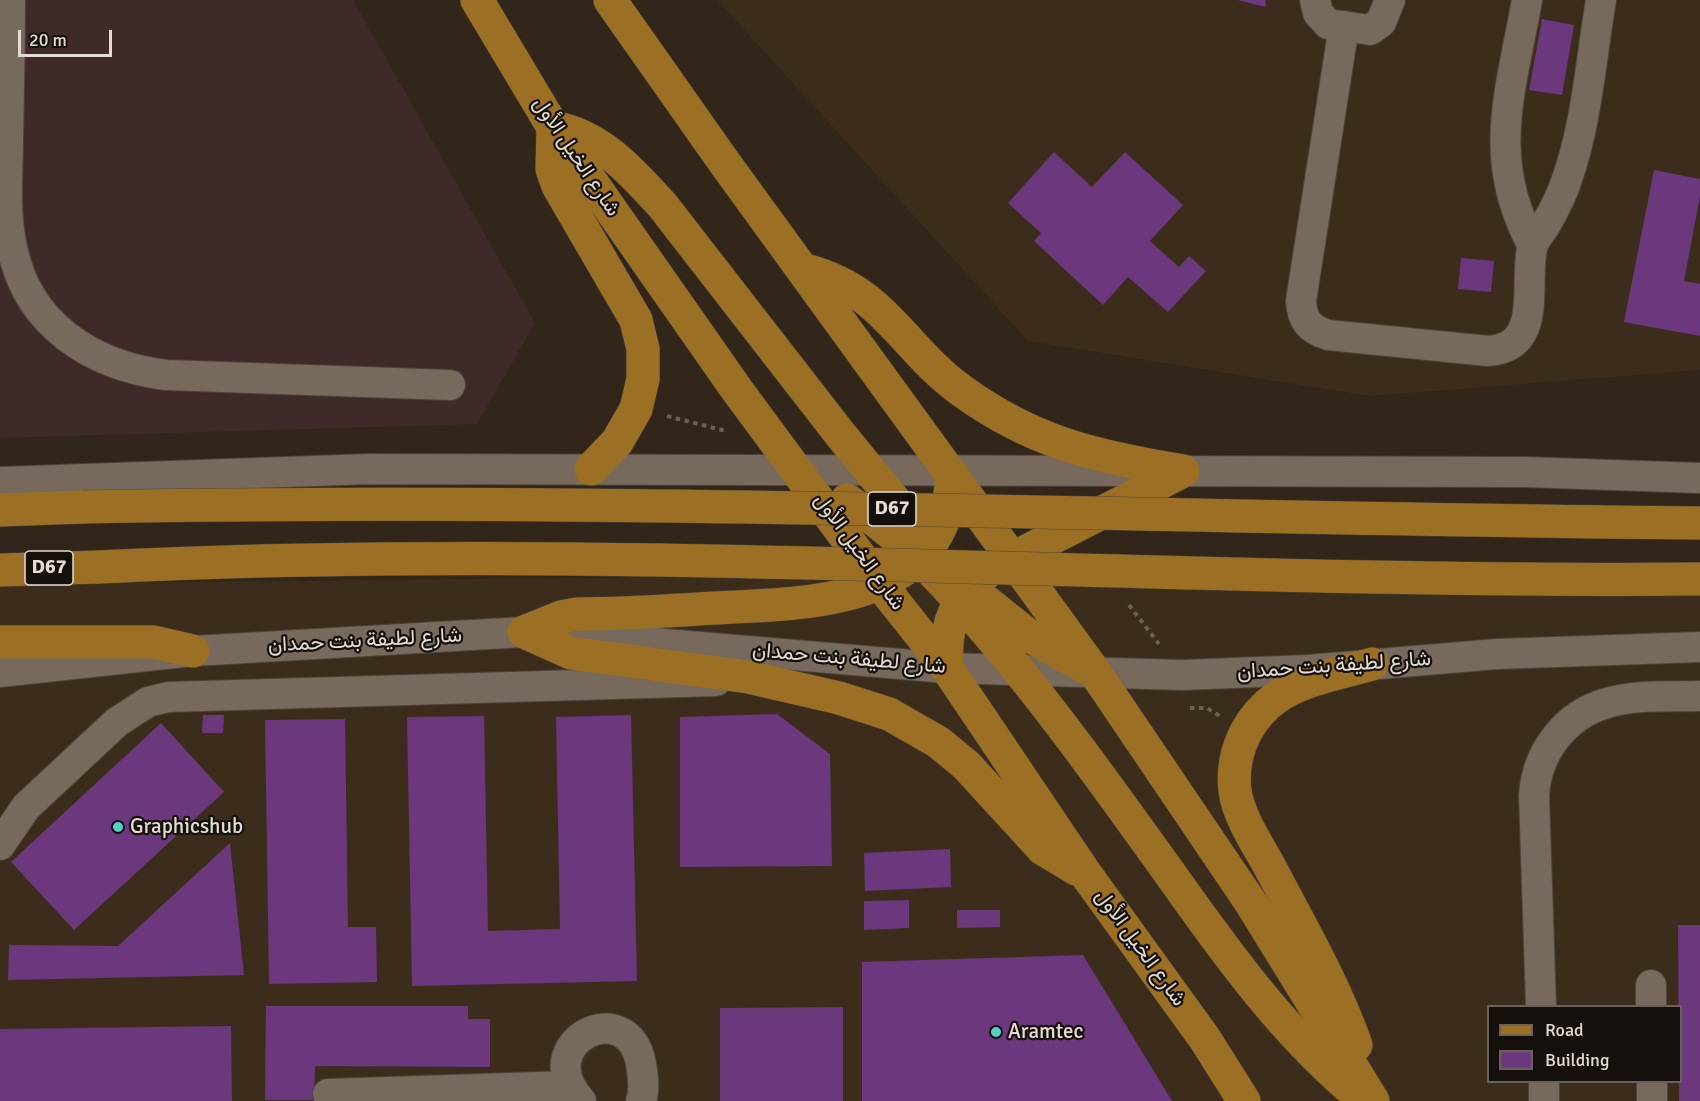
<!DOCTYPE html>
<html>
<head>
<meta charset="utf-8">
<style>
  body { margin:0 }
  #map { position:relative; width:1700px; height:1101px; overflow:hidden; background:#32261a; font-family:Signika,sans-serif }
  canvas { display:block }
  .legend { position:absolute; left:1487px; top:1005px; width:195px; height:78px; box-sizing:border-box; background:#15100b; border:2px solid #68625b; margin:0; padding:8px 10px; list-style:none; font-size:18px; color:#e4dcd4 }
  .legend li { display:flex; align-items:center; gap:12px; height:30px }
  .legend b { width:30px; border:2px solid #68625b }
  .scale { position:absolute; left:18px; top:30px; width:94px; height:27px; box-sizing:border-box; border:3px solid #e4dcd4; border-top:0; padding-left:8px; font-size:18px; line-height:21px; white-space:nowrap; color:#e4dcd4; -webkit-text-stroke:4px #15100b; paint-order:stroke }
</style>
</head>
<body>
<div id="map">
<canvas width="1700" height="1101"></canvas>
<ul class="legend">
<li><b style="height:8px;background:#9c7024"></b>Road</li>
<li><b style="height:16px;background:#6b387d"></b>Building</li>
</ul>
<div class="scale">20 m</div>
</div>
<script>
const ctx = document.querySelector('canvas').getContext('2d');
ctx.lineJoin = 'round';
function fill(path, color) {
  ctx.fillStyle = color;
  ctx.fill(path, 'evenodd');
}
function trace(path, color, width, dash) {
  ctx.strokeStyle = color;
  ctx.lineWidth = width;
  ctx.lineCap = dash ? 'butt' : 'round';
  ctx.setLineDash(dash || []);
  ctx.stroke(path);
}
function label(font, color, halo, rows, align = 'center') {
  ctx.font = font + ' Signika,Vazirmatn,sans-serif';
  ctx.lineWidth = 4.5;
  ctx.setLineDash([]);
  ctx.textBaseline = 'middle';
  ctx.strokeStyle = halo;
  ctx.fillStyle = color;
  for (const [text, x, y, turn = 0] of rows) {
    ctx.save();
    ctx.translate(x, y);
    ctx.rotate((+turn || 0) * Math.PI / 180);
    ctx.textAlign = isNaN(turn) ? turn : align;
    if (halo) ctx.strokeText(text, 0, 0);
    ctx.fillText(text, 0, 0);
    ctx.restore();
  }
}
fill(new Path2D(`
  M0 0H353L535 323 477 424 0 438Z`), '#3e2a28');
fill(new Path2D(`
  M717 0H1700V370L1369 396 1028 341Z
  M1700 566V1101H0V584ZM1488 1006H1680V1082H1488Z`), '#3c2c1b');
fill(new Path2D(`
  M1238 0H1266L1265 7Z
  M1542 19 1574 25 1562 95 1529 90Z
  M1054 152 1092 187 1125 152 1183 205 1150 241 1179 267 1189 256 1206 271 1168 312 1128 277 1103 305 1034 241 1041 233 1008 203Z
  M1654 170 1700 179V196L1684 281 1700 284V336L1624 322Z
  M1461 258 1494 261 1491 292 1458 289Z
  M777 714 830 754 832 866 680 867V717Z
  M203 715H224L223 733H202Z
  M631 715 637 981 412 986 407 717 484 716 488 931 560 929 556 717Z
  M345 719 348 927H376L377 982 269 984 265 720Z
  M161 723 224 792 74 930 11 862Z
  M230 843 244 975 8 980 9 945 118 946Z
  M950 849 951 887 865 891 864 853Z
  M909 900V928L864 930V901Z
  M957 910H1000V927L957 928Z
  M1678 925H1700V1101H1679Z
  M1083 955 1172 1101H862V962Z
  M266 1006H468V1019H490V1067L315 1066 314 1100H265Z
  M843 1007V1101H720V1008Z
  M231 1026 232 1101H0V1029Z`), '#6b387d');
const minor = new Path2D(`
  M10 0C10 46 9 92 8 138 8 174 4 212 12 247 27 325 93 366 166 375L450 385
  M1315 0 1318 13 1328 24 1370 30 1381 22 1390 0
  M1527 0C1511 92 1485 158 1533 246
  M1344 26 1301 301C1302 320 1309 329 1328 335L1488 351C1544 347 1524 286 1532 248 1534 239 1542 231 1546 224 1554 210 1562 195 1567 179 1587 122 1591 59 1601 0
  M0 482 370 469 1525 472 1700 478
  M0 672 193 651 524 632 947 668 1182 675 1308 670 1497 654 1700 647
  M0 845 26 807 117 722 148 702 168 697 716 681
  M1651 985V1006
  M1541 1006 1534 795C1537 752 1565 715 1607 703 1636 694 1670 697 1700 696
  M1544 1082V1101
  M1652 1082V1101
  M328 1094 569 1086
  M581 1101C528 1043 628 992 641 1064 643 1076 645 1090 641 1101`);
const major = new Path2D(`
  M477 0 553 127 737 390 881 585 947 668 1085 873 1205 1039 1244 1101
  M610 0 724 162 1094 671 1251 903 1373 1101
  M553 127C601 136 631 171 663 206L840 434 916 527
  M553 127 552 169 558 186 636 320 643 349V379L636 409 617 442 591 469
  M805 270C886 291 901 347 962 391 1034 443 1097 457 1183 471
  M847 500C910 542 957 596 1005 654 1064 725 1117 800 1171 875 1227 954 1283 1032 1358 1095
  M0 510 83 507
  M0 570 99 567
  M972 590 1028 635 1085 667
  M524 632 571 653 748 677 839 698 889 714 938 742 966 765 1043 849 1076 869
  M524 632 561 617 577 614C622 614 668 611 713 608 805 604 943 604 951 483
  M0 642H154L193 651
  M947 668C944 623 955 600 988 571L1183 471
  M1356 1045C1334 983 1301 927 1271 869 1258 845 1239 818 1235 791 1231 759 1243 727 1267 705 1294 680 1338 674 1372 664`);
trace(minor, '#4e443a', 32);
trace(major, '#4e443a', 34);
trace(new Path2D(`
  M667 416 726 431
  M1129 605 1159 644
  M1190 708H1207L1220 716`), '#6b6156', 4, [4.5, 4.5]);
trace(minor, '#77695b', 30);
trace(major, '#9c7024', 33);
const majorBridge = new Path2D(`
  M83 507C622 497 1161 518 1700 523
  M99 567C632 541 1166 584 1700 579`);
trace(majorBridge, '#4e443a', 34, []);
trace(majorBridge, '#9c7024', 33);
for (const [x, y, r, color] of [
  [118,827,6,"#55cec5"],
  [996,1032,6,"#55cec5"]
]) {
  const dot = new Path2D();
  dot.arc(x, y, r, 0, 2 * Math.PI);
  ctx.fillStyle = color;
  ctx.fill(dot);
  trace(dot, '#15100b', 2);
}
for (const [x, y, w] of [
  [892,509,48],
  [49,568,48]
]) {
  const box = new Path2D();
  box.roundRect(x - w / 2, y - 17, w, 34, 4.5);
  ctx.fillStyle = '#15100b';
  ctx.fill(box);
  trace(box, '#e4dcd4', 1.5);
}
label('bold 20px', '#e4dcd4', null, [
  ["D67",892,509],
  ["D67",49,568]
]);
label('21px', '#e4dcd4', '#15100b', [
  ["شارع الخيل الأول",576,157,56],
  ["شارع الخيل الأول",859,552,54],
  ["شارع لطيفة بنت حمدان",365,641,-3],
  ["شارع لطيفة بنت حمدان",849,659,5],
  ["شارع لطيفة بنت حمدان",1334,666,-4],
  ["شارع الخيل الأول",1140,948,54]
]);
label('21px', '#e4dcd4', '#15100b', [
  ["Graphicshub",130,827],
  ["Aramtec",1008,1032]
], 'left');
</script>
</body>
</html>
